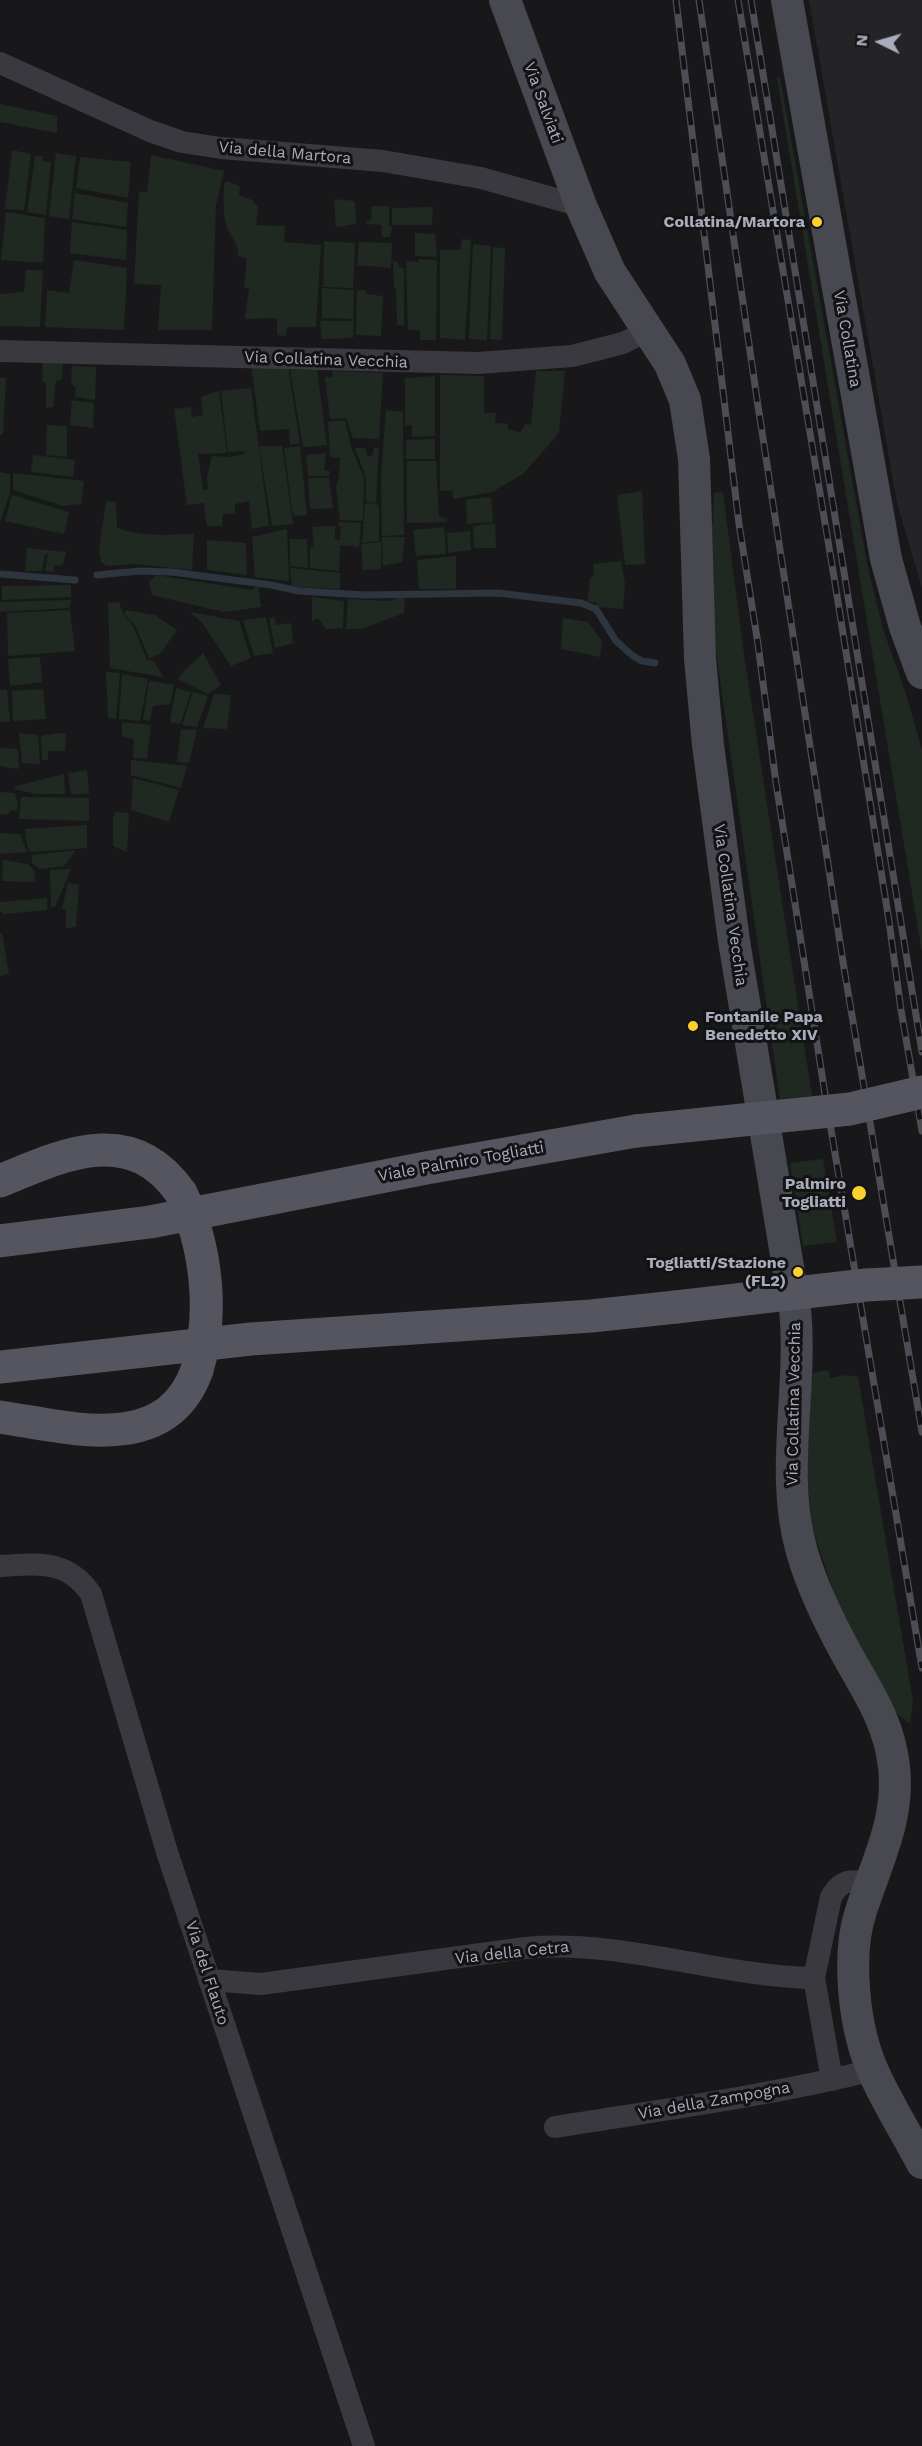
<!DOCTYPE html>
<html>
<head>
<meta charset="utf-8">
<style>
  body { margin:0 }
  #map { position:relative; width:922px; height:2446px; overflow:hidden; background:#18181a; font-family:"Work Sans",sans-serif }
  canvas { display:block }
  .north { position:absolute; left:850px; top:12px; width:60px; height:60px; -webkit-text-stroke:4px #131315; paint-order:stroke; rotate:275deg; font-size:16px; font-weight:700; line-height:24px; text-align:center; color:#a9adbb }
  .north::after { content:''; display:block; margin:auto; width:21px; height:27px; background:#a9adbb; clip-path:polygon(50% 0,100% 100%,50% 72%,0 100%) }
</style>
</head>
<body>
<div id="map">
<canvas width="922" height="2446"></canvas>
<div class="north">N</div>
</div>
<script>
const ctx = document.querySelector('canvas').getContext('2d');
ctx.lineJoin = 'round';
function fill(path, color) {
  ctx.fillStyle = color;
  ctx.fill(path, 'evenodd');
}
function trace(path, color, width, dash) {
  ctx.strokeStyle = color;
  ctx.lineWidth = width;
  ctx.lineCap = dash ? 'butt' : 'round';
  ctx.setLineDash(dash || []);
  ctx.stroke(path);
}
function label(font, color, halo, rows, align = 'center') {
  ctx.font = font + ' "Work Sans",sans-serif';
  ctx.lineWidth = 6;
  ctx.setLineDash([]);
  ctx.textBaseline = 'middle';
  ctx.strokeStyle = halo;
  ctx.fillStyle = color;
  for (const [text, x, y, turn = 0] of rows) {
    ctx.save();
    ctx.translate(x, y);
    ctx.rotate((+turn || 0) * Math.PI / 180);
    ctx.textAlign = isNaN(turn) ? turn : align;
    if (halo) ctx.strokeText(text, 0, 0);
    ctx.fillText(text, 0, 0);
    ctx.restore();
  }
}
fill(new Path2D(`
  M809 0H922V588L897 503Z`), '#242427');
fill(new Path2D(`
  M780 77 867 563 883 629 906 694 922 750V953L777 78Z
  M0 104 57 116V133L0 122Z
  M12 150 31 154 24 210 5 209Z
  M56 153 76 156 69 219 49 216Z
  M151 155 224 171 216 205 212 330H158L161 285 134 284 139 191 147 193Z
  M35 156H43L42 161 51 162 46 215 27 212Z
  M80 157 131 162 128 198 76 188Z
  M225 181 240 186 239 195 252 200 258 207 256 225 285 226 284 242 321 245 316 327H287L286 336 277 335V318L245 319 249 288H244L247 258 238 256C239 244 230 236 226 225 223 213 223 193 225 181Z
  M75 193 128 203 126 227 72 219Z
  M334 199 355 201 356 224 336 227Z
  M372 206H389V226L392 227 390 237H382L381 225 367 224 366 221 371 220Z
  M433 207 432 225H392V208Z
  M6 212 45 218 43 263 1 260Z
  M72 222 127 230 126 260 70 253Z
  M415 233 435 234 437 257 415 256Z
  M462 239 471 240 465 340 440 338V250H460Z
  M324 241 355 243 353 288 323 287Z
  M359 242 392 243 391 268 357 265Z
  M473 244 491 246 487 340 469 339Z
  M493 247 505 248 502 340 490 339Z
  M419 259 437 260 436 340H420V330H408L406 261 418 262Z
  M74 260 127 268 124 330 45 327 47 290 69 293Z
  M393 261 398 262 399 267 404 268V325H397L396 288H394Z
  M26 270H43L40 327 0 326V294L24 292Z
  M322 288 354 290 353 319 322 318Z
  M366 290V294L383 296 381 336 356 335 357 291Z
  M320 321H354L353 338 322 339Z
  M42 361 63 362 62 379 56 381 53 407 46 408V382H43Z
  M251 365 288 366 300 443 290 445 289 429 260 431Z
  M72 366 96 367 95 400 75 397 76 388 71 383Z
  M290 370H317L327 445 303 447Z
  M333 371 383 373 379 439 353 438 346 418 330 419 325 377H332Z
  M536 371H565L559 432 547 447 523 474 492 492 453 499V490L440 491V375L484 376V413H496L495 423 508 424V429L520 433 525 424 531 425Z
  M435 376V436L412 437V425H405V378Z
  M0 378H6L3 434 0 435Z
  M251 388 269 526 252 529 249 501 235 504V513L223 514 222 526H207L204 503 187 505 174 409 191 407 192 417 203 415 201 397 219 391 227 453 198 454 203 490H208L207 477 212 456 230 457 245 454 244 451 228 452 221 391Z
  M72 400 94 403 93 428 70 425Z
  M386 410 403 412 404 535 382 536 381 475Z
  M345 420 351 447 364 478 363 521 340 520 336 487 339 476 340 458 330 457 328 422Z
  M47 425 67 426V457L46 455Z
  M435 439V459H406V440Z
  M259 446H282L293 524 272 526Z
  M300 446 307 515 293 516 284 448Z
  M374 447 379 448 376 502 366 503V477L355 448H365L368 456H372Z
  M326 453 324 471H330L329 476H308L306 455Z
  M33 455 75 460 73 477 31 472Z
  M407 461H436L439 517 447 518 446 522 407 523Z
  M0 472 10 474V493L0 522Z
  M13 473 84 481 81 504 63 506 13 490Z
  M308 478H329L333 508 310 509Z
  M642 491 645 564 625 565 617 495Z
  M723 492 744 655 812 1096 780 1099 709 603 708 532 713 521 714 493Z
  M12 495 69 512 64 534 5 521Z
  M487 497 491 498 493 522 467 524 466 500Z
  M106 501 116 502 117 528C143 537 167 535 194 534L192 570 134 564 107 566 101 562 99 550Z
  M377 503 379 508V541L362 543 365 504Z
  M339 522 361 523 359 547 340 545 339 571 310 568V547H314L312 527 335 526V539L340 540 341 526H338Z
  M495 523 496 548H474L473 526Z
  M444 527 446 554 416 556 413 530Z
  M287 529 289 581 255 577 252 537Z
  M470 531 471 550 448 553 447 533Z
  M382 537H405L402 562 383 566Z
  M290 539H307L308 568 290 566Z
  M207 540 246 543 247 575 207 570Z
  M381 542V569L363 570 361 544Z
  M27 548 66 552 63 565 54 566V572L45 571 48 554H45L42 571H25Z
  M456 556V589H419L417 560Z
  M621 561 625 584 623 609 597 607 596 602H587L590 579 594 575 593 564Z
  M290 568 340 573V589L292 587Z
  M156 575 252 590 258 586 261 607 224 612 152 595 149 582Z
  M71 585V597L2 600V586Z
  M405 595 404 613 361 629H346L348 599 389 601Z
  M312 597 344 601 343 628 326 629 318 618 312 621Z
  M71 600 69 608 0 612V602Z
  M119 602 123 614 133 626 147 660 154 661 163 677 110 668 108 603Z
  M70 610 75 651 8 656 7 613Z
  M126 610 155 615 177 630 160 654 149 658 135 625 124 614Z
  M190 612 239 621 251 658 231 666 203 624Z
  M266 617 273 653 254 656 243 620Z
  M274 617 276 625 291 623 293 643 275 648 269 618Z
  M563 618 588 622 602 641 600 657 561 649Z
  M203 653 221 685 208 694 178 679C185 668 194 663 203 653Z
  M40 657 42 682 10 686 8 659Z
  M106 672 120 673 116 719 108 718Z
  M122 674 148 679 140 721 119 719Z
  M149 681 174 685 170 704 153 706 150 721 143 720Z
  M176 688 191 692 180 724 170 722Z
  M7 689 10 722H0V690Z
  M43 689 46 719 13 721 12 691Z
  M193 692 208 696 197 727 182 725Z
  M214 694 231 695 227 729 203 728Z
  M122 722 151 725 147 759 133 758 134 739 122 736Z
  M181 729 197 730 189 763 177 762Z
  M19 733 38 735 40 764 22 763Z
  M57 733 66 734 65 751H48V760H42L41 736Z
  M0 748 18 749 19 769 0 766Z
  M131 760 187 766 181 788 131 775Z
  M87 770 89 793 71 795 68 773Z
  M64 774 65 794H36L14 789 16 786Z
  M133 778 179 790 169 822 131 810Z
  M0 792 14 793 18 803 17 810 10 811 9 814 0 815Z
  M21 797 89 798V821L19 819Z
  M116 812 129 813 127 852 113 846V818Z
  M87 825V848L31 852 27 846 25 829Z
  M0 833 20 834 27 852 0 854Z
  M76 850 64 866 40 869 32 863V855Z
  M3 860 28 864 34 870 35 882 2 881Z
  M71 869 55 907H51L50 870Z
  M68 883 79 885 76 927 66 928V910L62 909Z
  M47 898V910L4 914 0 911V902Z
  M0 933H2L9 974 0 976Z
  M823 1159 837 1242 803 1246 790 1163Z
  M828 1370 830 1378 845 1375 858 1377 913 1701 910 1724 896 1713 846 1629 812 1527 806 1461 812 1373Z`), '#1f2922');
trace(new Path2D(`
  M0 574 75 580
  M97 575 140 571 172 572 271 585 299 591 364 595 498 593 581 603 596 609 616 641 633 656 642 661 655 663`), '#2d353f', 7);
trace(new Path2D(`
  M0 63 150 131 182 142 221 148 383 161 481 178 581 206
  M0 351 478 363 572 356 623 343 647 331
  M0 1566C38 1564 67 1559 91 1594L167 1852 364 2446
  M209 1980 261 1984 525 1948C623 1939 716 1976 814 1978
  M832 2080 814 1978 831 1897C841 1879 853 1879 871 1884
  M555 2127C661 2110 768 2096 873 2070`), '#39393f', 22);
trace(new Path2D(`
  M505 0 581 206 610 272 670 364 685 400 694 459 700 659 708 745 734 941 795 1309C803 1390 779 1473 802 1552 813 1590 831 1626 850 1660 870 1695 890 1726 894 1767 900 1820 876 1863 861 1911 846 1956 854 2028 873 2071 887 2103 906 2132 922 2163
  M787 0 886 559 905 627 922 673`), '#474850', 32);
trace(new Path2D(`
  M0 1181C65 1154 131 1122 181 1193
  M0 1241 150 1222 426 1168 636 1131
  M0 1367 251 1339 591 1316 676 1307
  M0 1417C68 1427 166 1457 197 1370`), '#54555f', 33);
const rail = new Path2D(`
  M676 0 739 524 758 644 776 783 825 1094 922 1668
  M699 0 757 399 843 962 922 1432
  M738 0 834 577 889 921 901 1010 922 1131
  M751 0 922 1052`);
trace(rail, '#4c4d55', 7);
trace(rail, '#131315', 4.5, [14]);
trace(new Path2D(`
  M636 1131 850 1109 922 1092
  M181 1193C207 1246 214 1315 197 1370
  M676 1307 866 1285 922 1282`), '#54555f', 33);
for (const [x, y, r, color] of [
  [817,222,6,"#fcd02f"],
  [693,1026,6,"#fcd02f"],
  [859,1193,8,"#fcd02f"],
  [798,1272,6,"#fcd02f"]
]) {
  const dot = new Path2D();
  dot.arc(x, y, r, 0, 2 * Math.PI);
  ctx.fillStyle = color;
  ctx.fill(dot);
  trace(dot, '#131315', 2);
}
label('16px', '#a9adbb', '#131315', [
  ["Via Salviati",543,103,70],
  ["Via della Martora",285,153,5],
  ["Via Collatina",847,339,80],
  ["Via Collatina Vecchia",326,360,2],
  ["Via Collatina Vecchia",730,905,82],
  ["Viale Palmiro Togliatti",461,1162,-10],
  ["Via Collatina Vecchia",794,1404,-89],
  ["Via della Cetra",512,1953,-6],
  ["Via del Flauto",207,1973,72],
  ["Via della Zampogna",714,2101,-10]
]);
label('bold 16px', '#a9adbb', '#131315', [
  ["Collatina/Martora",805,222],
  ["Fontanile Papa",705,1017,"left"],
  ["Benedetto XIV",705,1035,"left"],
  ["Palmiro",846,1184],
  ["Togliatti",846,1202],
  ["Togliatti/Stazione",786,1263],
  ["(FL2)",786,1281]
], 'right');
</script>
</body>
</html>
